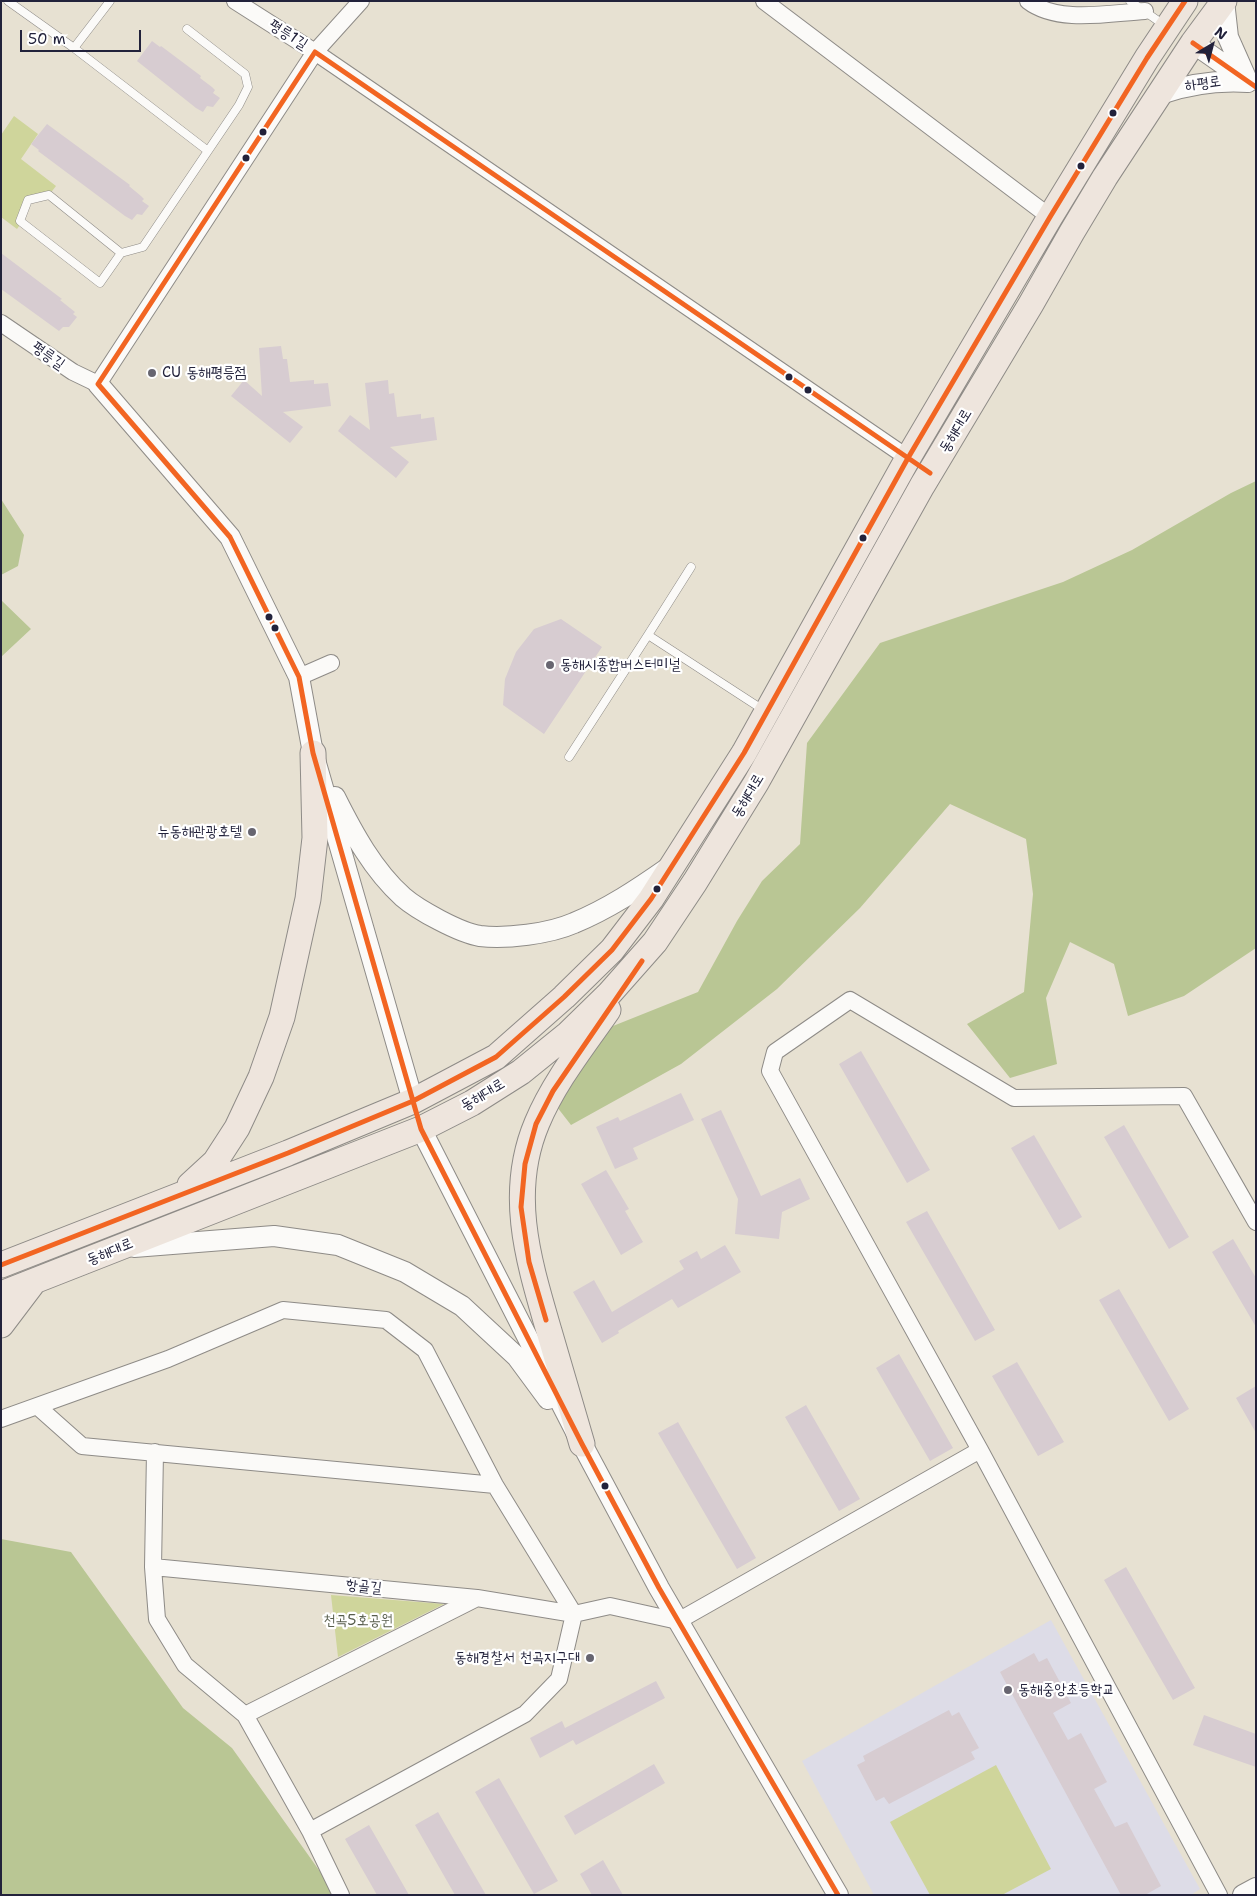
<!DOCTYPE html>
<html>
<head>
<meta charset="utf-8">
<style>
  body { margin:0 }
  #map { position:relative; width:1257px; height:1896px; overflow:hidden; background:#e7e1d2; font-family:"Shantell Sans",sans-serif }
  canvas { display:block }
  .frame { position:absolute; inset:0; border:2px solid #22223b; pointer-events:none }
  .north { position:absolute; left:1187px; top:20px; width:50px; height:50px; -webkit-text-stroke:4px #fff; paint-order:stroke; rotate:37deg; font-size:14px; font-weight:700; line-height:20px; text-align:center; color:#22223b }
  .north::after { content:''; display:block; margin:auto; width:18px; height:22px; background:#22223b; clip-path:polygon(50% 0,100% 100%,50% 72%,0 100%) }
  .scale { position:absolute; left:20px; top:30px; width:121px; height:22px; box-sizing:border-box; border:2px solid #22223b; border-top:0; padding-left:6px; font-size:15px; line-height:18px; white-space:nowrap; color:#22223b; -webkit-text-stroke:4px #fff; paint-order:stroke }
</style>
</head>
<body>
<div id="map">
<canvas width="1257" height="1896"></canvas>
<div class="frame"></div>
<div class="north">N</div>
<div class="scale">50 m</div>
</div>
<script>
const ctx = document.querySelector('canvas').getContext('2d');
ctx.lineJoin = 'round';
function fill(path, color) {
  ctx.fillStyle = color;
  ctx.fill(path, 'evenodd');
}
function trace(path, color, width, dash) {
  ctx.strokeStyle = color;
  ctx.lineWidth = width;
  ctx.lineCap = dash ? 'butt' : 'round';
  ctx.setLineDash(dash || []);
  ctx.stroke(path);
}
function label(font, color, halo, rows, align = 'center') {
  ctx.font = font + ' "Shantell Sans","Poor Story",sans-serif';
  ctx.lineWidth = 4.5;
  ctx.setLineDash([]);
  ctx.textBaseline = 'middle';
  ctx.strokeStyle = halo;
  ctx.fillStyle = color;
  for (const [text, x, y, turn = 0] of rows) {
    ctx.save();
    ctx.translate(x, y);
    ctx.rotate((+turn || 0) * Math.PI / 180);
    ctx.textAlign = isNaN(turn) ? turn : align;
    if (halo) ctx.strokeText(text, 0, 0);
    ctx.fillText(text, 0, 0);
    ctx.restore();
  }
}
fill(new Path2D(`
  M1051 1620 1200 1889 1191 1895H874L802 1761Z`), '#dddce7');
fill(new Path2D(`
  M14 116 38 134 21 159 56 186 49 195 28 200 22 222 17 229 1 217V135Z
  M331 1595 444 1604 338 1657Z
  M996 1765 1051 1869 1002 1895H930L890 1822Z`), '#cfd59b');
fill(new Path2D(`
  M1256 481V948L1184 996 1128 1016 1114 964 1070 942 1046 998 1057 1064 1010 1078 967 1024 1024 992 1033 894 1026 839 950 804 860 908 777 989 681 1064 571 1125 543 1089 608 1028 698 992 737 921 762 881 800 844 807 743 880 643 1063 582 1132 550 1231 493Z
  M1 499 24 535 18 566 1 575Z
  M1 600 31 629 1 657Z
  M1 1539 71 1552 183 1708 232 1748 336 1894 1 1895Z`), '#b9c694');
fill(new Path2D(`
  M152 41 160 47 161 46 201 76 200 78 212 87 215 90 213 93 220 98 213 107 207 106 203 112 196 108 137 61Z
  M47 124 130 185 129 186 141 196 144 199 142 201 149 206 142 215 137 214 132 220 125 216 38 151 39 150 31 144Z
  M1 253 62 299 60 300 75 312 73 314 77 317 69 327H63L59 331 1 289Z
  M281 346 283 359H287L290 382 314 380V384L328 383 331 406 283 412 303 427 290 443 231 396 244 380 262 396 259 348Z
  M388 380 389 394 394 393 397 417 421 414V419L434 417 437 440 390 447 409 462 396 478 338 431 350 415 370 430 365 383Z
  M561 619 602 647 544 734 503 705 505 679 516 652 534 629Z
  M861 1051 930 1170 907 1183 839 1064Z
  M681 1093 694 1120 633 1148 638 1159 615 1169 596 1127 618 1117 620 1121Z
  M721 1110 761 1196 800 1178 810 1199 782 1212 779 1239 735 1234 738 1199 701 1119Z
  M1124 1125 1189 1237 1169 1249 1104 1137Z
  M1034 1135 1082 1217 1059 1230 1011 1148Z
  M606 1170 629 1209 625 1211 643 1242 621 1255 581 1184Z
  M927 1211 995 1330 975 1341 906 1222Z
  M1233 1239 1256 1278V1327L1212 1252Z
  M725 1245 741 1272 678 1308 672 1299 618 1331 619 1333 602 1343 573 1292 594 1280 612 1312 684 1269 679 1261 697 1251 701 1259Z
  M1119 1289 1189 1409 1169 1421 1099 1300Z
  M899 1354 953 1448 930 1461 876 1368Z
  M1017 1362 1064 1442 1038 1456 992 1376Z
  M1256 1386V1433L1236 1398Z
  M806 1405 860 1499 839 1511 785 1417Z
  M678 1422 756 1558 737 1569 658 1433Z
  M1126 1567 1195 1688 1173 1700 1104 1580Z
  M1034 1653 1039 1662 1047 1658 1071 1703 1053 1713 1068 1740 1081 1733 1107 1782 1094 1789 1115 1827 1127 1822 1161 1886 1145 1895H1121L1000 1672Z
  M656 1681 665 1698 576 1745 573 1740 540 1758 530 1738 562 1721 565 1728Z
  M949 1710 952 1716 959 1712 979 1748 971 1752 975 1759 889 1804 884 1797 876 1801 857 1765 865 1761 863 1756Z
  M1204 1715 1256 1734V1767L1193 1745Z
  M654 1764 665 1783 575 1835 564 1816Z
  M499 1778 558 1881 534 1894 475 1792Z
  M438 1812 486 1895H455L415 1825Z
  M369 1825 409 1895H377L345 1839Z
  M603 1860 623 1895H592L580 1874Z`), '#d7ccd1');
const service = new Path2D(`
  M8 1 74 48 208 151
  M1130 1 1164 25
  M74 48 110 1
  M121 253 49 195 28 200 20 221 100 283 121 253 143 247 239 105 248 87 245 74 187 29
  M648 635 691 567
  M569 757 648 635 765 711`);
const minor = new Path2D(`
  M235 1 315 52 908 458
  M764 1 1050 217
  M1028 1C1058 24 1109 13 1145 11
  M1 323 73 372 98 384 315 52 361 1
  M299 677 331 663
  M37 1406 82 1446 495 1485
  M1 1419 168 1359 283 1310 386 1320 425 1350 495 1485 574 1614
  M155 1452 153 1567 157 1619 185 1665 245 1715 310 1831 525 1714 559 1679 574 1614 610 1606 678 1621 980 1450
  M153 1567 477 1598 574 1614
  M245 1715 477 1598
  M310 1831 341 1895
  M1219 1895 980 1450 770 1071 775 1052 850 1000 1014 1098 1184 1096 1256 1222`);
const tertiary = new Path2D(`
  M1224 1 1228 37 1248 82
  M1193 43 1246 80
  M1160 94C1189 84 1217 80 1248 82
  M98 384 230 537 299 677 313 753 413 1101
  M335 797C353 833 373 870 403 897 418 910 460 933 480 936 506 939 549 934 574 923 608 909 638 889 668 868
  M421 1129 582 1444 659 1588 838 1895
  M134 1247 274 1236 338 1245 405 1272 462 1306 517 1357 548 1399
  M1243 1895 1256 1888`);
const primary = new Path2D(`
  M190 1185 215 1162 237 1128 261 1077 282 1017 308 899 315 838 313 753
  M1 1265 288 1153 413 1101 496 1057 564 997 612 950 651 899 744 753 908 458 1050 217 1147 58 1185 1
  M1 1294 421 1129 472 1103 521 1072 568 1034 609 994 655 942 695 882 756 783 922 486 1031 304 1072 232 1105 177 1193 43 1224 1
  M1 1325 32 1284
  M582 1444C571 1407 560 1369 549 1331 529 1262 507 1194 537 1123 554 1082 583 1046 608 1010`);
trace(service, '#8e8b87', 9);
trace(minor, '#8e8b87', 18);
trace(tertiary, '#8e8b87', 22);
trace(primary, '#8e8b87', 27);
trace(service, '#fbfaf8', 8);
trace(minor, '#fbfaf8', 16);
trace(tertiary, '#fbfaf8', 20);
trace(primary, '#eee5dd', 25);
trace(new Path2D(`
  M1193 43 1256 87
  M1 1265 288 1153 413 1101 496 1057 564 997 612 950 651 899 744 753 908 458 1050 217 1147 58 1185 1
  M546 1320 529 1262 521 1207 525 1164 536 1124 553 1091 642 961
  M838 1895 659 1588 582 1444 421 1129 313 753 299 677 230 537 98 384 315 52 930 473`), '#f26522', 5);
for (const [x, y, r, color] of [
  [1113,113,4.5,"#22223b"],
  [263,132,4.5,"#22223b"],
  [246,158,4.5,"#22223b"],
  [1081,166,4.5,"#22223b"],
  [152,373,5,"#676570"],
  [789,377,4.5,"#22223b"],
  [808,390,4.5,"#22223b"],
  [863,538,4.5,"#22223b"],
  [269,617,4.5,"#22223b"],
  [275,628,4.5,"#22223b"],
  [550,665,5,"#676570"],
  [252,832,5,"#676570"],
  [657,889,4.5,"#22223b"],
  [605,1486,4.5,"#22223b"],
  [590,1658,5,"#676570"],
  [1008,1690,5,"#676570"]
]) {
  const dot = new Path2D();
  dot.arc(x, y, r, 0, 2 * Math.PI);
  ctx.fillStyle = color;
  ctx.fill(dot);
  trace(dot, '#fff', 2);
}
label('15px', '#22223b', '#fff', [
  ["평릉1길",288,35,32],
  ["하평로",1203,84,-8],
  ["평릉길",48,356,35],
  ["동해대로",956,431,-59],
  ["동해대로",748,796,-59],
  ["동해대로",483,1095,-31],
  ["동해대로",110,1252,-22],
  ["항골길",364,1587,6]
]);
label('15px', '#22223b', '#fff', [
  ["CU 동해평릉점",162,373],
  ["동해시종합버스터미널",560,665],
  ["뉴동해관광호텔",242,832,"right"],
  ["동해경찰서 천곡지구대",580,1658,"right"],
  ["동해중앙초등학교",1018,1690]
], 'left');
label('15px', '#585e4d', '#fff', [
  ["천곡5호공원",358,1621]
]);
</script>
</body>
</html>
